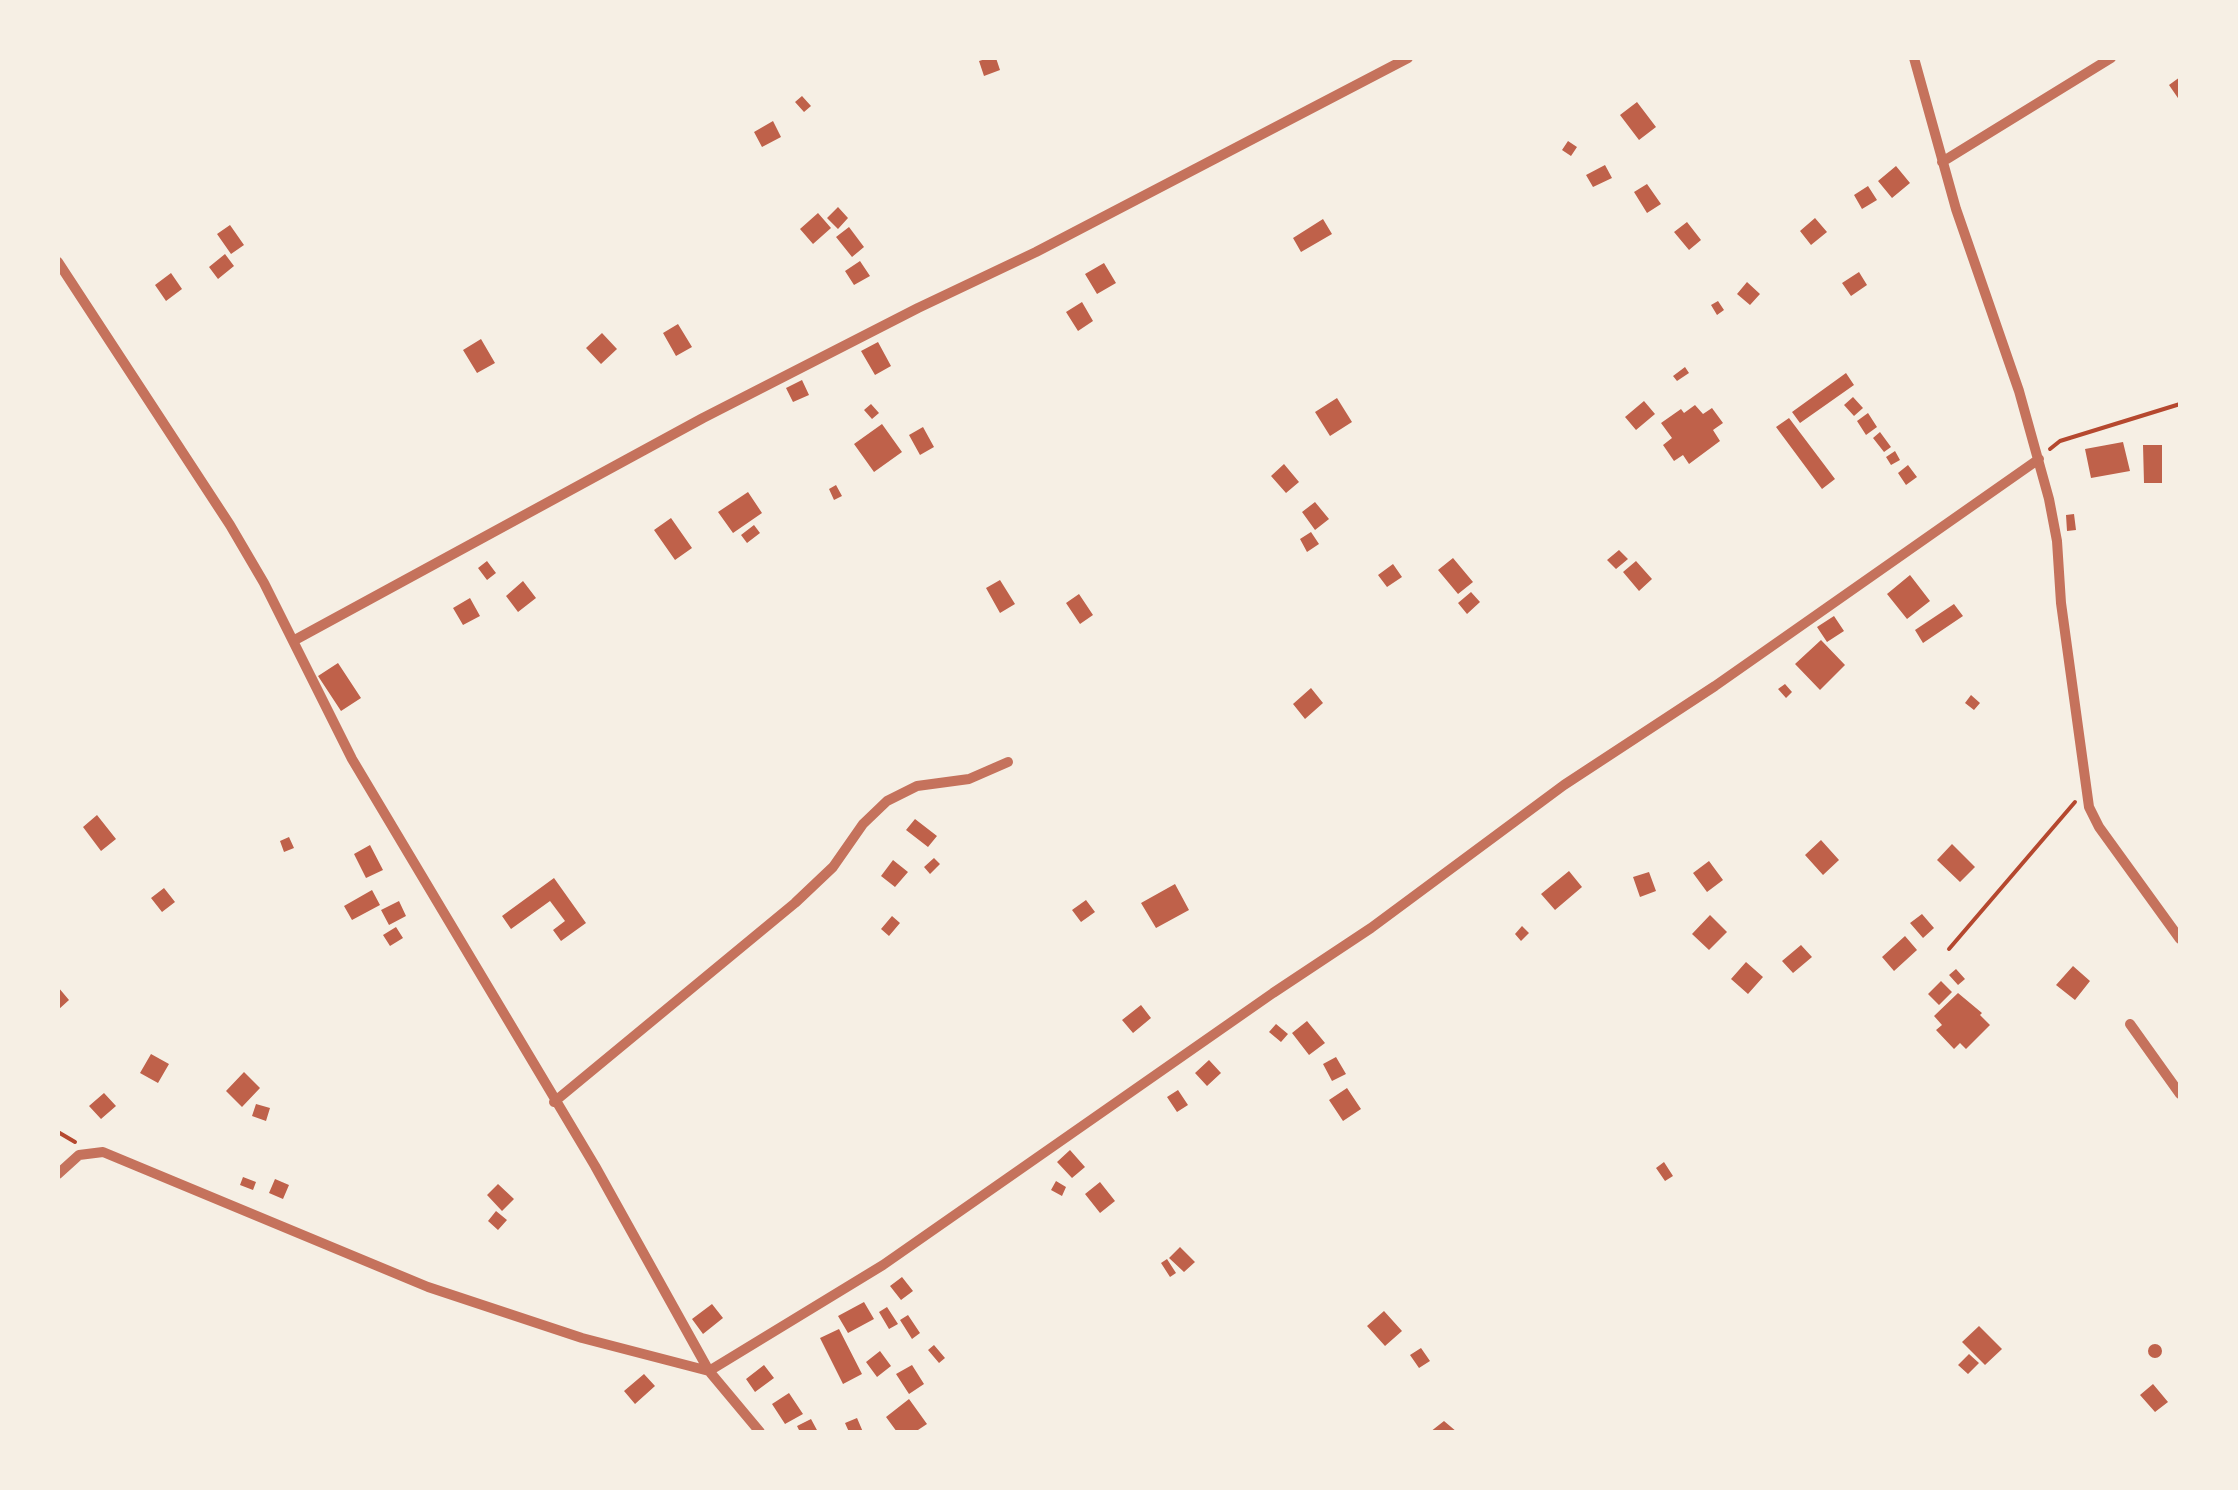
<!DOCTYPE html>
<html>
<head>
<meta charset="utf-8">
<style>
  body { margin:0 }
  #map { position:relative; width:2238px; height:1490px; overflow:hidden; background:#f6efe4; font-family:"IBM Plex Sans",sans-serif }
  canvas { display:block }
  .frame { position:absolute; inset:0; border:60px solid #f6efe4; pointer-events:none }
</style>
</head>
<body>
<div id="map">
<canvas width="2238" height="1490"></canvas>
<div class="frame"></div>
</div>
<script>
const ctx = document.querySelector('canvas').getContext('2d');
ctx.lineJoin = 'round';
function fill(path, color) {
  ctx.fillStyle = color;
  ctx.fill(path, 'evenodd');
}
function trace(path, color, width, dash) {
  ctx.strokeStyle = color;
  ctx.lineWidth = width;
  ctx.lineCap = dash ? 'butt' : 'round';
  ctx.setLineDash(dash || []);
  ctx.stroke(path);
}
fill(new Path2D(`
  M989 58H996L1000 70 984 76 979 61Z
  M2180 77V101L2169 85Z
  M802 96 811 106 804 112 795 102Z
  M1637 102 1656 127 1639 140 1620 115Z
  M773 121 781 137 762 147 754 132Z
  M1568 141 1577 147 1571 156 1562 150Z
  M1605 165 1612 178 1593 187 1586 175Z
  M1896 166 1910 183 1892 198 1878 181Z
  M1647 184 1661 204 1647 213 1634 192Z
  M1868 186 1877 200 1862 209 1854 195Z
  M838 207 848 218 838 229 827 218Z
  M818 213 831 228 813 244 800 229Z
  M1815 218 1827 232 1811 245 1800 231Z
  M1323 219 1332 234 1301 252 1293 238Z
  M1687 222 1701 240 1689 250 1674 232Z
  M230 225 244 245 231 254 217 234Z
  M849 227 864 247 852 257 836 237Z
  M225 254 234 266 218 279 209 267Z
  M860 261 870 276 854 285 845 271Z
  M1104 263 1116 283 1097 294 1085 274Z
  M1859 272 1867 285 1851 296 1842 283Z
  M171 273 182 289 166 301 155 285Z
  M1747 282 1760 294 1750 305 1737 294Z
  M1718 301 1724 310 1717 315 1711 305Z
  M1082 302 1093 321 1078 331 1066 312Z
  M678 324 692 347 676 356 663 333Z
  M602 333 617 349 601 364 586 348Z
  M481 339 495 363 477 373 463 350Z
  M878 342 891 366 875 375 861 351Z
  M1685 367 1689 373 1677 381 1673 376Z
  M1846 373 1854 385 1800 423 1792 412Z
  M802 380 809 395 793 402 786 388Z
  M1853 397 1863 408 1854 416 1844 405Z
  M1337 398 1352 422 1330 436 1315 412Z
  M1644 401 1655 414 1636 430 1625 417Z
  M871 404 879 413 872 419 864 410Z
  M1695 405 1703 414 1712 408 1723 423 1713 430 1720 441 1689 464 1683 455 1674 461 1663 445 1672 438 1661 423 1681 409 1684 413Z
  M1868 413 1877 427 1866 435 1857 421Z
  M1789 418 1835 479 1822 489 1776 427Z
  M882 424 902 452 874 472 854 444Z
  M923 427 934 447 920 455 909 435Z
  M1880 432 1891 447 1884 452 1873 438Z
  M2123 442 2130 471 2091 478 2085 449Z
  M2143 445H2162V483H2144Z
  M1895 451 1900 460 1891 465 1886 457Z
  M1284 464 1299 482 1286 493 1271 476Z
  M1908 465 1917 477 1906 485 1898 473Z
  M836 485 842 496 834 500 829 489Z
  M748 492 762 513 733 533 718 512Z
  M1315 502 1329 519 1315 530 1302 512Z
  M2074 514 2076 530 2067 531 2066 515Z
  M671 518 692 548 675 560 654 530Z
  M754 525 760 533 747 543 741 535Z
  M1311 532 1319 544 1307 552 1300 539Z
  M1619 550 1628 559 1616 569 1607 560Z
  M1453 558 1473 582 1458 594 1438 570Z
  M487 561 496 573 487 580 478 568Z
  M1636 561 1652 579 1639 591 1623 572Z
  M1393 564 1402 577 1387 587 1378 575Z
  M1910 575 1930 601 1907 619 1887 594Z
  M1000 580 1015 604 1000 613 986 588Z
  M523 581 536 598 518 612 506 596Z
  M1471 592 1480 602 1467 614 1458 603Z
  M1079 594 1093 615 1080 624 1066 603Z
  M470 598 480 616 463 625 453 608Z
  M1954 604 1963 616 1923 643 1915 630Z
  M1834 616 1844 631 1827 642 1817 627Z
  M1821 640 1845 665 1820 690 1795 664Z
  M338 663 361 698 341 711 318 676Z
  M1785 684 1792 692 1786 698 1778 689Z
  M1311 688 1323 703 1305 719 1293 704Z
  M1971 695 1980 703 1974 710 1965 703Z
  M97 815 116 839 101 851 83 827Z
  M915 819 937 836 928 847 906 830Z
  M289 837 294 848 284 852 280 841Z
  M1821 840 1839 860 1823 875 1805 855Z
  M1952 844 1975 867 1960 882 1937 860Z
  M370 845 383 870 366 878 354 854Z
  M934 858 940 864 930 874 924 867Z
  M893 860 908 872 895 887 881 876Z
  M1709 861 1723 880 1707 892 1693 873Z
  M1569 871 1582 887 1555 910 1541 894Z
  M1649 872 1656 891 1640 897 1633 877Z
  M554 878 586 923 561 941 553 930 565 921 550 901 511 929 502 916Z
  M1175 884 1189 910 1156 928 1141 903Z
  M164 888 175 902 162 912 151 898Z
  M372 890 380 905 352 920 344 906Z
  M1086 900 1095 912 1081 922 1072 910Z
  M399 901 406 916 389 925 381 910Z
  M1922 914 1934 928 1923 938 1910 923Z
  M1710 915 1727 932 1709 950 1692 934Z
  M892 916 900 923 889 936 881 929Z
  M1522 926 1529 933 1521 941 1515 934Z
  M396 927 403 938 390 946 383 935Z
  M1905 936 1917 950 1894 971 1882 957Z
  M1801 945 1812 957 1793 973 1782 961Z
  M1746 962 1763 977 1748 994 1731 979Z
  M2073 966 2090 981 2075 1000 2056 985Z
  M1956 969 1965 979 1958 985 1949 975Z
  M1941 981 1952 992 1939 1005 1928 994Z
  M58 987 69 1000 58 1010Z
  M1958 993 1982 1013 1980 1015 1990 1025 1966 1049 1960 1043 1954 1049 1936 1030 1942 1025 1934 1016Z
  M1141 1005 1151 1018 1133 1033 1122 1020Z
  M1307 1021 1325 1043 1309 1055 1292 1033Z
  M1276 1024 1288 1034 1281 1042 1269 1032Z
  M151 1054 169 1064 158 1083 140 1073Z
  M1336 1057 1346 1074 1332 1081 1323 1064Z
  M1209 1060 1221 1073 1207 1086 1195 1073Z
  M244 1072 260 1088 242 1107 226 1091Z
  M1347 1088 1361 1109 1343 1121 1329 1100Z
  M1178 1090 1188 1105 1177 1112 1167 1097Z
  M104 1093 116 1106 101 1119 89 1106Z
  M256 1104 270 1108 266 1121 252 1116Z
  M1070 1150 1085 1167 1072 1178 1057 1162Z
  M1664 1162 1673 1176 1665 1181 1656 1168Z
  M243 1177 256 1182 253 1190 240 1185Z
  M275 1179 289 1185 283 1199 269 1193Z
  M1056 1181 1066 1187 1062 1196 1051 1190Z
  M1100 1182 1115 1201 1100 1213 1085 1194Z
  M498 1184 514 1199 502 1211 487 1195Z
  M496 1211 507 1220 498 1230 488 1221Z
  M1180 1247 1195 1262 1184 1272 1169 1258Z
  M1167 1259 1176 1273 1170 1277 1161 1263Z
  M902 1277 913 1291 901 1300 890 1286Z
  M864 1302 874 1319 848 1333 838 1316Z
  M712 1304 723 1318 703 1334 692 1319Z
  M887 1307 898 1324 889 1329 879 1312Z
  M1384 1311 1402 1331 1385 1346 1367 1326Z
  M908 1315 920 1333 912 1339 900 1320Z
  M1979 1326 2002 1349 1985 1365 1962 1342Z
  M839 1329 862 1374 843 1384 820 1338Z
  M2148 1351a7 7 0 1 1 14 0a7 7 0 1 1-14 0Z
  M934 1345 945 1358 939 1363 928 1350Z
  M1421 1348 1430 1361 1419 1368 1410 1355Z
  M880 1351 891 1366 877 1377 866 1362Z
  M1969 1354 1979 1363 1968 1374 1958 1365Z
  M764 1365 774 1378 755 1392 746 1379Z
  M912 1365 924 1384 909 1394 896 1374Z
  M644 1374 655 1386 635 1404 624 1391Z
  M2153 1384 2168 1402 2155 1412 2140 1395Z
  M789 1393 803 1414 785 1424 772 1404Z
  M909 1399 927 1424 915 1432H897L886 1417Z
  M857 1418 863 1432H849L845 1423Z
  M811 1419 818 1432H800L797 1426Z
  M1444 1421 1457 1432H1430Z`), '#bf614a');
trace(new Path2D(`
  M2050 449 2060 441 2180 404
  M1949 949 2075 802
  M58 1132 75 1142`), '#b5482f', 4);
trace(new Path2D(`
  M1914 58 1956 209 2019 391 2049 499 2057 541 2061 603 2089 807 2099 827 2180 939
  M1942 162 2111 58
  M58 262 230 525 264 583 352 759 595 1166 709 1371 760 1432
  M293 641 703 418 918 308 1036 252 1408 58
  M2130 1024 2180 1094
  M554 1102 795 903 833 867 863 824 887 801 917 786 969 779 1008 762
  M58 1174 79 1155 103 1152 428 1287 582 1338 709 1371 883 1265 1273 993 1371 928 1564 785 1715 686 2039 459`), '#c5725c', 10);
</script>
</body>
</html>
